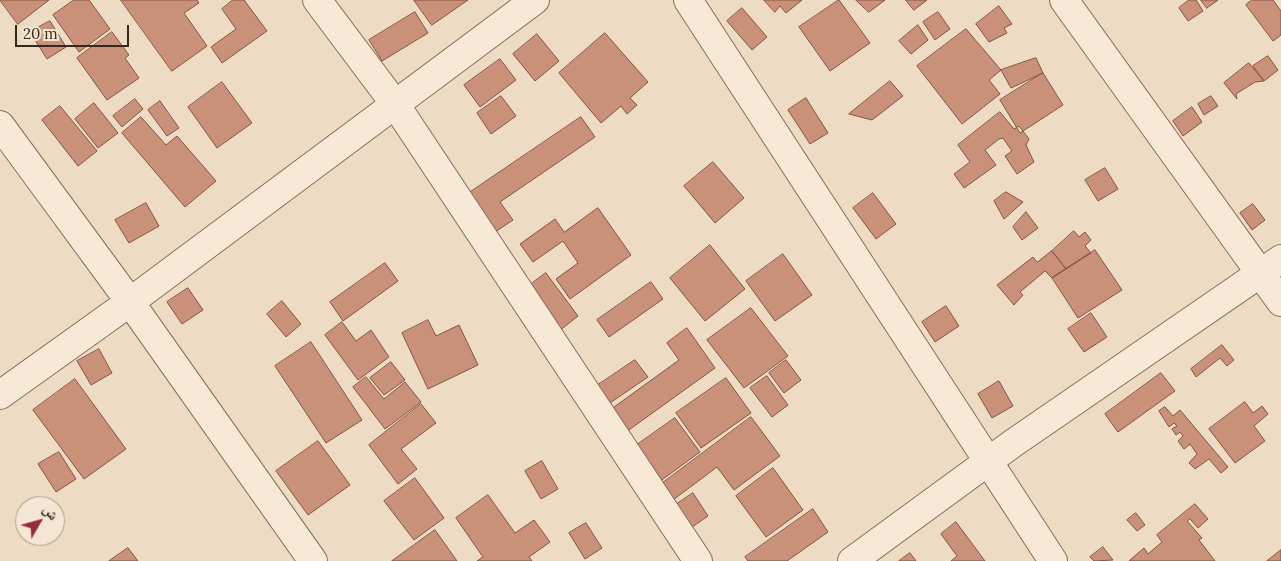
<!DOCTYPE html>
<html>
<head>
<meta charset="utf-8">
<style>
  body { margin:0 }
  #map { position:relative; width:1281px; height:561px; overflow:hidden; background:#eddbc3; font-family:Lora,"Noto Naskh Arabic",serif }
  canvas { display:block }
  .north { position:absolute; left:15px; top:496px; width:50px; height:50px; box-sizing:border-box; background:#f5e6d3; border:1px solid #a99a8b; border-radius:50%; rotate:52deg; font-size:14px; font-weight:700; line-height:20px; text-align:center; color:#37271e }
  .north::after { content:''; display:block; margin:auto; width:18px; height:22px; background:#942c3b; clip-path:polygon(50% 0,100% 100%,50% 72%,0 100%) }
  .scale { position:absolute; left:15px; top:25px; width:114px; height:22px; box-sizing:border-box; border:2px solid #37271e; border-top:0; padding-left:6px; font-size:15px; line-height:18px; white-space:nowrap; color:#37271e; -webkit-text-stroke:4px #f5e6d3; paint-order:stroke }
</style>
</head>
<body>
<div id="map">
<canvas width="1281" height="561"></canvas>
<div class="north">ش</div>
<div class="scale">20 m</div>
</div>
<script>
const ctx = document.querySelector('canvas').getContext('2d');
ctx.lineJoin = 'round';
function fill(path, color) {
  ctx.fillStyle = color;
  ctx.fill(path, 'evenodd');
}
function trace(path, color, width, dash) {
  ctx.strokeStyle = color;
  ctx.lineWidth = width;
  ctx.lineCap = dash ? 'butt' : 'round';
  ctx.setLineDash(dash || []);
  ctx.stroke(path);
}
const building = new Path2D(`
  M0 0H49L18 24Z
  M74 0H89L110 29 79 52 53 15Z
  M121 0H197L199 3 184 13 207 46 172 71Z
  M233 0H244L267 31 222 63 211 47 236 29 222 9Z
  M414 0H468L432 25Z
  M764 0H802L786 13 780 6 775 12Z
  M839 0 870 43 830 71 799 27Z
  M856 0H885L869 12Z
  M906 0H927L914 10Z
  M1189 0H1196L1203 11 1188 21 1179 8Z
  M1201 0H1218L1207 8Z
  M1252 0H1273L1281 11V35L1273 41 1246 5Z
  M999 6 1012 24 1004 28 1007 33 989 42 976 24Z
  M742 8 767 37 752 50 727 21Z
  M415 12 428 33 382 61 369 40Z
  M938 12 950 29 935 40 923 22Z
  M50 21 66 47 47 59 30 32Z
  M918 25 928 40 911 54 899 41Z
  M966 29 1001 70 989 80 1000 94 962 124 917 66Z
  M112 32 129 55 125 58 139 78 107 100 77 58Z
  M605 33 648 82 630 98 637 105 627 114 621 106 601 123 559 73Z
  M537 34 559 61 535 81 513 54Z
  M1268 56 1278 70 1264 81 1253 66Z
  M1036 58 1043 73 1011 88 1001 70Z
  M500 59 516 80 480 107 464 85Z
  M1249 63 1264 81 1255 82 1236 94 1237 99 1224 83Z
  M1043 73 1063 105 1020 133 1000 100Z
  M890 81 903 96 872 120 849 114Z
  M222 82 252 123 217 148 188 107Z
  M501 96 516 116 491 134 477 113Z
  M1211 96 1218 106 1204 115 1198 104Z
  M806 98 828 133 810 144 788 110Z
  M135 99 143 109 122 127 113 116Z
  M160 101 179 128 167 136 148 110Z
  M94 103 118 133 98 148 75 119Z
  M60 106 97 151 78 166 42 120Z
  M1192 107 1202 122 1183 136 1173 121Z
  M1000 112 1014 129 1019 126 1029 139 1026 145 1034 162 1017 174 1005 156 1012 151 1003 138 999 139 985 150 996 165 964 188 954 174 970 162 958 145Z
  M141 117 166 145 177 136 216 181 185 207 122 133Z
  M581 117 595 137 500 202 513 220 492 234 466 195Z
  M713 162 744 198 715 223 684 186Z
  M1105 168 1118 189 1098 201 1085 180Z
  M1006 192 1023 202 1004 219 994 201Z
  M873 193 896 224 876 239 853 208Z
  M146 203 159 226 129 243 115 220Z
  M1253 204 1265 220 1252 230 1240 213Z
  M598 208 631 255 570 299 556 279 578 263 563 241 533 262 520 244 555 219 564 232Z
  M1026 212 1038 228 1022 240 1013 227Z
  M1074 231 1079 237 1085 232 1091 240 1085 246 1091 253 1066 269 1052 251Z
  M710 245 745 289 705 321 670 278Z
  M1095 250 1122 290 1078 318 1052 278Z
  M1052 251 1066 269 1052 278 1045 271 1020 292 1023 295 1014 305 997 285 1033 257 1037 262Z
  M783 254 812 295 775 321 746 281Z
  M385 263 398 281 343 321 330 302Z
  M546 273 578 316 559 331 527 287Z
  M651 282 663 299 609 337 597 320Z
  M188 288 203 310 182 324 167 302Z
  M282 301 301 324 286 337 267 314Z
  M946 306 959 326 935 342 922 322Z
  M751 308 788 356 744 388 707 340Z
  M1091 313 1107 337 1084 352 1068 329Z
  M428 320 436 336 459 325 478 365 428 389 402 333Z
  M342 322 356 341 371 330 389 357 358 380 325 335Z
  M687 328 715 368 626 432 610 410 679 360 667 343Z
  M311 342 362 420 326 443 275 366Z
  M1222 345 1234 360 1227 366 1220 358 1196 377 1191 369Z
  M99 349 112 373 91 385 77 361Z
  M635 360 648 377 607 405 595 387Z
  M786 360 801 380 784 393 769 373Z
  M391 362 405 380 384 395 370 378Z
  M1161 373 1175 391 1118 432 1105 414Z
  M767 376 788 405 772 417 750 388Z
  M366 377 384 399 405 382 421 402 385 429 353 387Z
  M726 378 751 413 701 448 676 413Z
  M75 379 126 449 84 479 33 410Z
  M999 381 1013 406 992 418 978 394Z
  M1245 402 1253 413 1262 406 1268 414 1254 426 1265 441 1235 463 1209 429Z
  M421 404 436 423 401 449 417 469 398 484 369 445Z
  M1165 407 1173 416 1180 410 1228 467 1221 473 1209 459 1195 469 1189 463 1197 454 1190 444 1184 449 1178 441 1183 436 1180 432 1176 435 1172 429 1177 426 1174 423 1169 427 1159 411Z
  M751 417 780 456 734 490 717 467 673 500 660 485Z
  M675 418 700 452 659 482 634 447Z
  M318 441 350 485 308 515 276 471Z
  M59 452 76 479 56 492 38 464Z
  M542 461 558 489 541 499 525 471Z
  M773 468 803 510 766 537 736 496Z
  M415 478 444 518 414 540 384 501Z
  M693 493 708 516 692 527 677 504Z
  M488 495 515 533 534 520 550 542 529 557 532 561H477L483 557 456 518Z
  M1195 504 1208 519 1198 528 1190 519 1187 521 1202 538 1199 540 1215 561H1129L1144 548 1148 554 1162 542 1157 535Z
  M813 509 828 532 787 561H748L745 557Z
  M1136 513 1145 525 1137 531 1127 520Z
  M956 522 985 561H951L957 556 941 534Z
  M586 523 602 548 585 559 569 533Z
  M435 530 457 561H392Z
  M1103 547 1113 560 1094 561 1090 557Z
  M128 548 138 561H109Z
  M1281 550V561H1267Z
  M910 553 916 561H899Z`);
fill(building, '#ca917a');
trace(building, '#855341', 1);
const minor = new Path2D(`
  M317 0 395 104 698 561
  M688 0 1053 561
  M1064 0 1281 302
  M0 125 130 302 313 561
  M0 395 130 302 535 0
  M852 561 1012 444 1281 259`);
trace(minor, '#876c5b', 30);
trace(minor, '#f8e9d6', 28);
</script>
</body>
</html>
